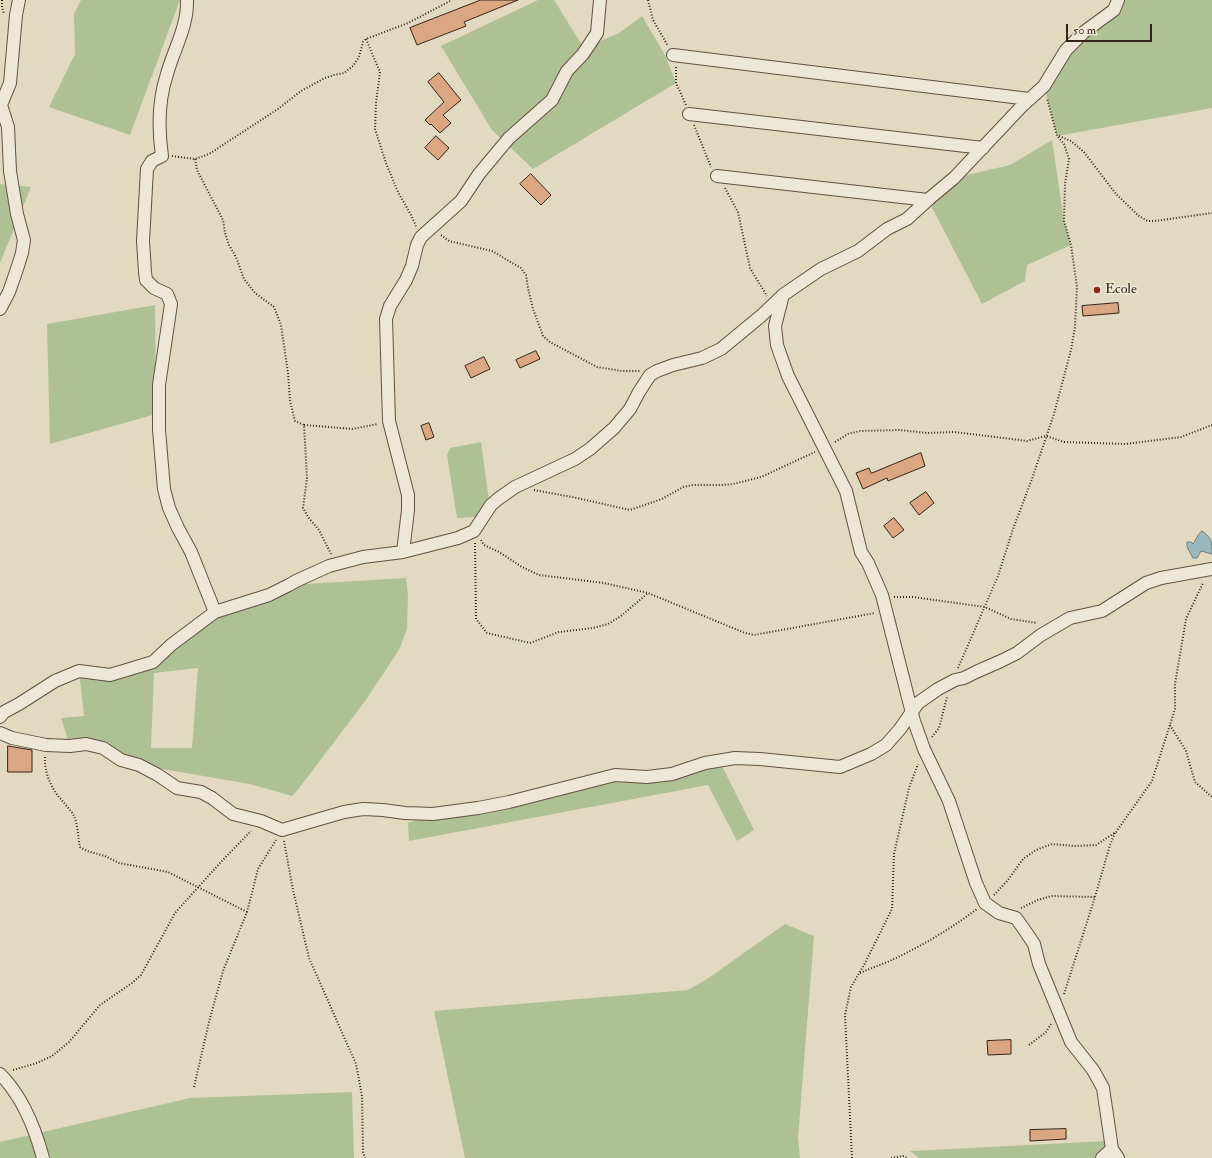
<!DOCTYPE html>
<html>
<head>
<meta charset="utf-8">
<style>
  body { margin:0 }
  #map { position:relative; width:1212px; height:1158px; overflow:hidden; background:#e2dac0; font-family:"IM FELL Double Pica",serif }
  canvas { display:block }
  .scale { position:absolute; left:1066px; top:24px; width:86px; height:18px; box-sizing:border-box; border:2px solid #372217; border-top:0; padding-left:5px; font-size:12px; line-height:14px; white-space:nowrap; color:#372217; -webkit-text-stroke:3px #ece7d6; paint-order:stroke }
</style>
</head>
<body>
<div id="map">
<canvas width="1212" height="1158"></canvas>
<div class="scale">50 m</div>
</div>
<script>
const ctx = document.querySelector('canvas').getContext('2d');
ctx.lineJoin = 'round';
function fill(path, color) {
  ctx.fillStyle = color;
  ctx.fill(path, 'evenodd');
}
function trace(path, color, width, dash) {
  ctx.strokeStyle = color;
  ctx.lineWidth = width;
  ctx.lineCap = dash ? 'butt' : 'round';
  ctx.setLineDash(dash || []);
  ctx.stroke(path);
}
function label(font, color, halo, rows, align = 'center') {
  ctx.font = font + ' "IM FELL Double Pica",serif';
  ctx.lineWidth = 3;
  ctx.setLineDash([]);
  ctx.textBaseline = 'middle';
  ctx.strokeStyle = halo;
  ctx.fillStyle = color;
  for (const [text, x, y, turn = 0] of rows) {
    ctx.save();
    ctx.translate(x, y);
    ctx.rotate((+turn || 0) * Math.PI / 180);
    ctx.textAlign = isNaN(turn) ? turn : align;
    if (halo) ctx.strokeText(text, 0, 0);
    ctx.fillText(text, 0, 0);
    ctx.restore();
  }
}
fill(new Path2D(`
  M81 0H180L130 135 49 107 75 54 74 14Z
  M538 0H554L584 48 619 33 642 16 665 55 676 83 533 169 492 130 441 46Z
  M1118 0H1212V108L1057 136 1044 86 1066 50Z
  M1052 140 1064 221 1071 245 1027 265 1025 281 982 304 928 200 954 178 1010 165Z
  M0 184 31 187 0 263Z
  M155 305 156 414 50 444 47 324Z
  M481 442 489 501 477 517 457 518 447 455 450 448Z
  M406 578 408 596 407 629 399 650 366 700 297 791 292 796 250 784 139 765 103 748 70 746 61 718 84 716 79 671 110 675 153 662 210 615 289 585ZM198 668 192 748H151L154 673Z
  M719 760 754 830 737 841 708 785 409 841 408 823 433 814 615 775 647 777Z
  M785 924 814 936 798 1138 800 1158H465L434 1011 688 990 707 979Z
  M352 1092 354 1158H0V1142L190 1098Z
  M1107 1141 1105 1155 1102 1158H919L910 1151Z`), '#b0c095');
const water = new Path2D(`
  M1202 531C1212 538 1212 542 1212 554L1201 551 1197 558H1193L1187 547V542H1191L1193 544 1199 534Z`);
fill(water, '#9ab8be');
trace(water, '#727c7b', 1);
const building = new Path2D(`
  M481 0H518L464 22 466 26 417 45 410 28Z
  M439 73 461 100 443 115 451 123 440 133 431 124 430 125 425 120 444 102 428 82Z
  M436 136 449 148 438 160 425 148Z
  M531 174 551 195 541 205 520 184Z
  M1118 303 1119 313 1083 316 1082 306Z
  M536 351 540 359 520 368 516 360Z
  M484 357 490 369 471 378 465 366Z
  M429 423 434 437 426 440 421 426Z
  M921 453 925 466 888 481 887 478 863 489 856 473 869 468 871 473Z
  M926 492 934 503 919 515 910 503Z
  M894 518 904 530 893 538 884 526Z
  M8 746 32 750V772H8Z
  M1011 1040V1054L988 1055 987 1041Z
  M1066 1129V1139L1030 1141V1130Z`);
fill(building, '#daa782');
trace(building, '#372217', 1);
const minor = new Path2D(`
  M187 0C188 26 174 49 167 74 158 101 158 128 162 156L152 161 147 169 143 241 145 272 146 280 154 288 167 294 171 304 159 385V430L164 489 169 508 178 528 191 552 215 612
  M673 55 1029 99
  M689 114 983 148
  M717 176 928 200
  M783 295 775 326 777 345 788 376 846 491 861 552 868 563 882 595 914 721 924 749 949 801 976 883 985 903 999 913 1016 918 1021 925 1034 944 1039 964 1071 1042 1093 1070 1103 1088 1112 1149 1118 1158
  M0 309 9 292 17 269 22 253 24 240 17 214 10 171 8 127 1 105 10 83 16 15 19 0
  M403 552 408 510V495L389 421 386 319 390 306 406 280 412 266 417 245 421 237 461 201 479 174 509 138 552 100 567 71 583 54 597 33 600 0
  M0 717 4 712 19 704 55 681 79 671 110 675 153 662 171 645 215 612 269 595 289 585 296 581 329 566 363 557 403 552 458 538 474 531 491 505 498 499 515 487 575 459 590 449 614 428 630 409 639 392 650 375 657 371 673 365 702 358 721 349 761 316 783 295 821 269 858 251 887 229 907 219 930 198 954 178 1023 105 1044 86 1066 50 1084 32 1114 10 1118 0
  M0 733 12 738 46 745 70 746 86 744 103 748 121 760 139 765 158 775 177 788 201 792 212 798 233 814 261 821 282 830 344 812 363 809 383 810 405 813 433 814 478 808 509 802 615 775 647 777 672 774 705 763 735 758 760 759 840 767 871 754 886 745 900 729 918 703 938 689 955 680 964 678 976 672 1001 661 1017 653 1041 635 1070 618 1102 611 1146 583 1161 578 1212 569
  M0 1074C23 1097 35 1128 43 1158
  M1102 1158 1112 1149`);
trace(minor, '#625041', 14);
trace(new Path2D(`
  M2 0V7L4 14
  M648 0 653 20 668 46
  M366 39 380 72 376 103 375 129 386 163 398 192 411 215 416 226
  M676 67V83L686 105
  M694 125 711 167
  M1059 136 1071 141 1084 152 1116 194 1139 216 1148 221H1155L1212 213
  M172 156 195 159 209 154 278 109 301 91 325 78 334 75 344 73 353 66 359 57 363 42 366 39 408 23 452 0
  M195 159 197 170 223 220 225 233 229 245 236 257 244 279 255 293 274 307 281 325 288 373 290 401 295 421 304 425 307 478 303 508 308 517 319 530 331 554
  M725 188 738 212 750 268 767 296
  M441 235 449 241 492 251 521 268 526 275 528 288 533 309 543 336 550 342 597 367 622 371H640
  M304 425 352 429 378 424
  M835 442 848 434 860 431 900 430 927 433 955 432 1027 441 1046 436 1064 442 1125 444 1181 437 1212 425
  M534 490 577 498 630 510 662 499 683 487 693 485H723L733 484 761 477 815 452
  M481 540 484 545 499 552 522 567 539 575 604 583 648 593 745 633 754 635 875 613
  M475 543 476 619 487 633 530 643 559 632 593 628 608 624 621 616 648 593
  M894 597H913L985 607 1011 619 1037 623
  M958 668 998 576 1013 529 1032 479 1054 414 1071 350 1075 327 1077 287 1071 245 1064 221 1065 184 1069 159 1064 144 1057 136 1047 98
  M1170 725 1186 751 1195 782 1212 797
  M932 737 939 728 947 697
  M45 757C44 771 51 789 61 799 65 805 71 810 74 816 78 824 78 838 80 847L87 851 105 856 119 863 168 872 247 912
  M284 841 293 890 309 958 356 1064 362 1096 363 1152 365 1158
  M994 895 1008 880 1023 859 1036 850 1052 844 1075 846 1096 845 1116 832 1152 781 1175 709V684L1186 619 1203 583
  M1021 908 1038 900 1051 896 1095 897
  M860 973C873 967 887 963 900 956 927 943 953 927 977 909
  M1064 994 1095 897 1110 845 1115 833
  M1029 1045 1046 1032 1051 1024
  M13 1070 37 1063 52 1056 69 1042 100 1005 132 983 141 975 175 913 220 863 251 831
  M194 1087 209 1022 223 971 247 912 258 869 276 840
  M852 1158 845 1015 851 987 864 965 892 909 894 854 909 788 918 764
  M891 1158 903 1156 907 1158`), '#372217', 2, [1, 2]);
trace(minor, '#ece7d6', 12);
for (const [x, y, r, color] of [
  [1097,290,4,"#8f2418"]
]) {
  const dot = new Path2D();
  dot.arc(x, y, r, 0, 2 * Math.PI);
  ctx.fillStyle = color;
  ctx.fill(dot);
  trace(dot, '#ece7d6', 1.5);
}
label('14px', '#372217', '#ece7d6', [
  ["Ecole",1105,290]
], 'left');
</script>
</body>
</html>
